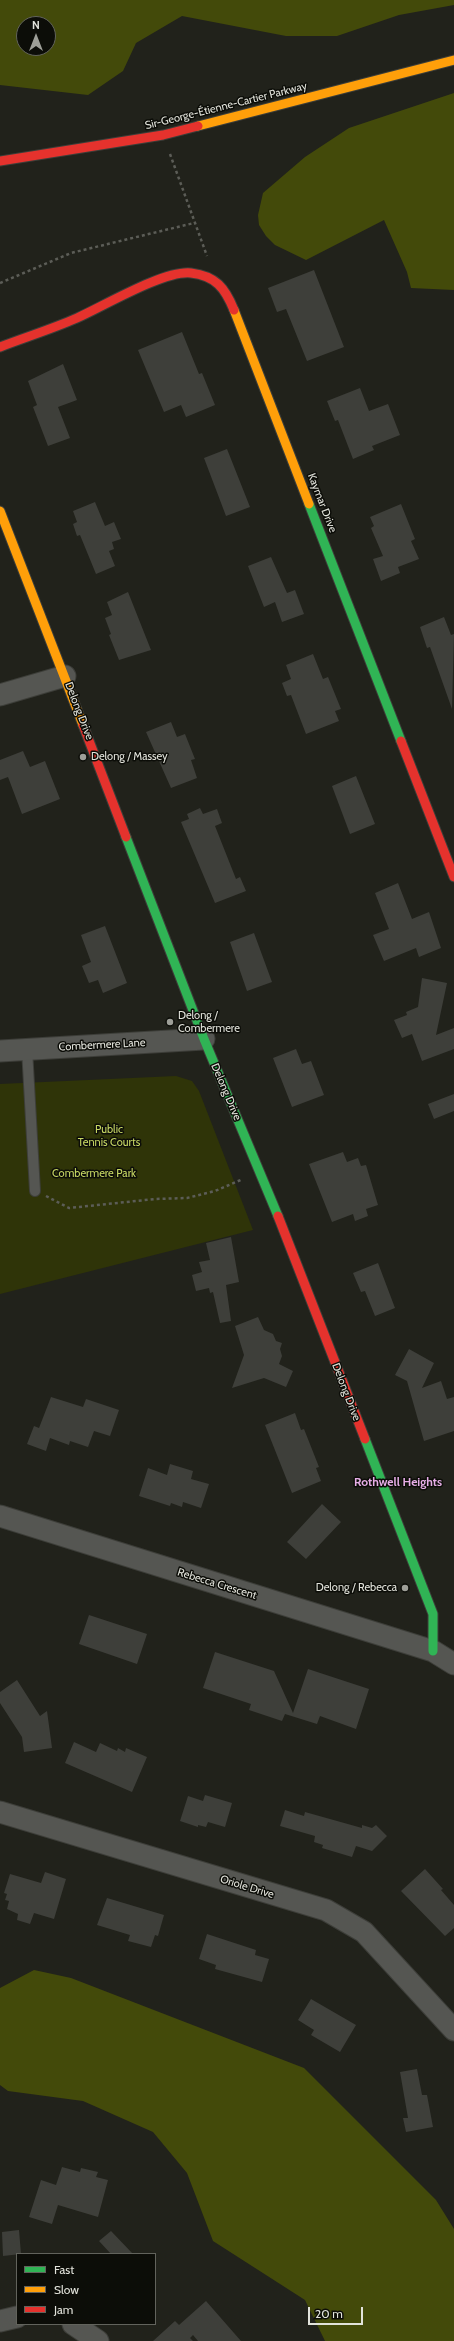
<!DOCTYPE html>
<html>
<head>
<meta charset="utf-8">
<style>
  body { margin:0 }
  #map { position:relative; width:454px; height:2341px; overflow:hidden; background:#21221b; font-family:Cabin,sans-serif }
  canvas { display:block }
  .legend { position:absolute; left:16px; top:2253px; width:140px; height:72px; box-sizing:border-box; background:#0c0d08; border:1px solid #62635c; margin:0; padding:5px 7px; list-style:none; font-size:12px; color:#e2e3db }
  .legend li { display:flex; align-items:center; gap:8px; height:20px }
  .legend b { width:20px; border:1px solid #62635c }
  .north { position:absolute; left:16px; top:16px; width:40px; height:40px; box-sizing:border-box; background:#0c0d08; border:1px solid #62635c; border-radius:50%; rotate:0deg; font-size:11px; font-weight:700; line-height:16px; text-align:center; color:#e2e3db }
  .north::after { content:''; display:block; margin:auto; width:14px; height:18px; background:#9e9f98; clip-path:polygon(50% 0,100% 100%,50% 72%,0 100%) }
  .scale { position:absolute; left:308px; top:2307px; width:55px; height:18px; box-sizing:border-box; border:2px solid #e2e3db; border-top:0; padding-left:5px; font-size:12px; line-height:14px; white-space:nowrap; color:#e2e3db; -webkit-text-stroke:3px #0c0d08; paint-order:stroke }
</style>
</head>
<body>
<div id="map">
<canvas width="454" height="2341"></canvas>
<ul class="legend">
<li><b style="height:5px;background:#30b455"></b>Fast</li>
<li><b style="height:5px;background:#ff9f0a"></b>Slow</li>
<li><b style="height:5px;background:#e5322d"></b>Jam</li>
</ul>
<div class="north">N</div>
<div class="scale">20 m</div>
</div>
<script>
const ctx = document.querySelector('canvas').getContext('2d');
ctx.lineJoin = 'round';
function fill(path, color) {
  ctx.fillStyle = color;
  ctx.fill(path, 'evenodd');
}
function trace(path, color, width, dash) {
  ctx.strokeStyle = color;
  ctx.lineWidth = width;
  ctx.lineCap = dash ? 'butt' : 'round';
  ctx.setLineDash(dash || []);
  ctx.stroke(path);
}
function label(font, color, halo, rows, align = 'center') {
  ctx.font = font + ' Cabin,sans-serif';
  ctx.lineWidth = 3;
  ctx.setLineDash([]);
  ctx.textBaseline = 'middle';
  ctx.strokeStyle = halo;
  ctx.fillStyle = color;
  for (const [text, x, y, turn = 0] of rows) {
    ctx.save();
    ctx.translate(x, y);
    ctx.rotate((+turn || 0) * Math.PI / 180);
    ctx.textAlign = isNaN(turn) ? turn : align;
    if (halo) ctx.strokeText(text, 0, 0);
    ctx.fillText(text, 0, 0);
    ctx.restore();
  }
}
fill(new Path2D(`
  M176 1076 192 1081 199 1091 253 1230 0 1294V1084Z`), '#2f3408');
fill(new Path2D(`
  M0 0H454V5L399 15 337 36H286L182 16 136 43 123 71 88 95 0 85ZM24 24H48V48H24Z
  M454 93V290L411 288 407 272 384 220 306 260 275 245 266 236 259 225 258 215 263 193 305 157 349 128Z
  M34 1970 71 1978 304 2068 436 2200 454 2229V2341H325L305 2300 213 2241 187 2173 153 2132 83 2101 8 2091 0 2085V1988Z`), '#434a0a');
fill(new Path2D(`
  M314 270 344 347 307 361 286 309 277 312 268 288Z
  M182 332 199 374 202 373 215 405 186 417 181 405 164 412 138 350Z
  M63 364 77 400 58 407 70 438 48 446 33 407 37 405 28 381Z
  M360 388 369 411 388 404 400 435 372 446 374 450 353 459 338 420 335 421 327 401Z
  M227 449 250 507 226 516 204 458Z
  M95 502 105 526 114 522 121 539 112 542 114 549 109 551 115 566 96 574 80 535 77 536 73 524 77 522 73 511Z
  M401 504 415 539 411 541 419 559 398 567 400 573 381 581 373 559 383 556 371 528 374 526 370 517Z
  M271 557 287 593 295 590 304 614 282 622 275 602 264 607 248 566Z
  M128 592 151 650 119 660 109 635 111 634 105 618 112 615 107 602Z
  M444 617 451 635 454 634 452 709 430 647 427 648 420 627Z
  M313 654 323 679 328 677 341 709 335 711 339 721 306 734 291 695 287 696 282 683 291 679 286 665Z
  M171 722 177 737 185 734 195 759 191 760 197 778 171 788 146 732Z
  M23 751 30 767 45 761 60 799 22 814 8 777 0 780V760Z
  M356 776 375 824 350 834 332 786Z
  M200 808 203 814 217 809 222 823 215 826 236 879 240 877 246 891 215 903 181 822 189 819 187 814Z
  M398 883 412 919 429 912 441 948 419 957 416 948 384 961 373 935 389 929 375 893Z
  M105 926 127 983 103 993 98 980 89 983 82 966 91 962 81 935Z
  M254 933 272 982 247 991 230 942Z
  M422 978 447 983 436 1035 454 1028V1049L422 1061 412 1034 402 1038 394 1020 407 1015 406 1012 418 1007Z
  M296 1049 302 1064 311 1061 324 1095 292 1107 273 1058Z
  M454 1094V1111L434 1119 428 1104Z
  M343 1152 347 1162 358 1158 361 1166 366 1165 378 1205 366 1209 368 1216 355 1221 353 1214 332 1222 309 1164Z
  M231 1237 239 1282 226 1285 231 1321 220 1323 213 1292 210 1293 209 1288 196 1291 192 1275 202 1272 199 1262 210 1260 206 1243Z
  M378 1263 395 1308 375 1316 365 1291 361 1292 353 1273Z
  M258 1317 264 1330 273 1334 276 1341 282 1343 280 1349 282 1356 279 1364 293 1371 286 1387 264 1378 232 1388 244 1355 235 1326Z
  M409 1349 434 1363 422 1388 441 1381 447 1399 454 1397V1431L424 1441 407 1381 395 1375Z
  M51 1397 83 1407 86 1399 119 1410 110 1436 94 1431 88 1447 70 1441 69 1445 50 1438 46 1451 27 1444 34 1426 39 1428Z
  M295 1413 301 1430 304 1429 319 1467 316 1468 321 1481 292 1493 265 1425Z
  M170 1464 193 1471 191 1479 209 1484 201 1508 183 1502 182 1507 171 1503 170 1506 139 1496 148 1468 167 1475Z
  M322 1504 341 1522 306 1559 287 1542Z
  M89 1615 147 1634 137 1664 79 1644Z
  M215 1652 274 1671 293 1713 308 1669 369 1689 356 1729 320 1716 317 1724 285 1714 282 1721 249 1710 251 1704 203 1688Z
  M17 1680 40 1716 47 1711 52 1748 24 1752 22 1737 0 1703V1692Z
  M74 1742 96 1752 100 1743 117 1751 118 1748 125 1752 126 1748 147 1757 132 1792 65 1763Z
  M205 1795 232 1803 225 1827 208 1822 206 1827 198 1825V1827L180 1821 188 1796 203 1801Z
  M285 1810 304 1816 305 1812 362 1828V1825L372 1828 376 1825 387 1836 372 1851 356 1846 352 1857 322 1848 323 1845 314 1842 315 1836 280 1826Z
  M425 1869 443 1889 441 1890 454 1905V1928L445 1936 401 1891Z
  M45 1872 66 1879 54 1919 34 1913 30 1924 17 1920 18 1914 7 1909 9 1901 5 1900 7 1894 4 1893 10 1874 41 1883Z
  M107 1898 164 1915 158 1936 155 1935 151 1947 128 1941 130 1935 97 1925Z
  M207 1934 256 1950 255 1955 269 1959 262 1982 215 1969 216 1965 199 1959Z
  M311 1999 356 2025 340 2052 311 2035 314 2030 298 2020Z
  M417 2069 422 2095H427L433 2127 406 2132 403 2118H408L400 2072Z
  M62 2167 80 2172 81 2168 98 2172 96 2177 108 2180 98 2217 58 2205 52 2224 29 2217 41 2180 56 2185Z
  M19 2230 21 2254 3 2256 2 2232Z
  M111 2231 133 2254H111L99 2241Z
  M206 2301 241 2341H198L193 2335 190 2338 193 2341H153L175 2321 179 2325Z`), '#3e3f3a');
const lane = new Path2D(`
  M27 1049 35 1191`);
const street = new Path2D(`
  M0 695 65 676
  M0 1051 204 1039
  M0 1516 433 1651 454 1664
  M0 1812 326 1910 364 1932 454 2030
  M0 2321 17 2317
  M73 2324 98 2341`);
const fast = new Path2D(`
  M309 504 401 741
  M126 837 204 1039 278 1216
  M365 1439 433 1614V1651`);
const slow = new Path2D(`
  M198 126 454 60
  M234 310 309 504
  M0 511 83 725`);
const jam = new Path2D(`
  M0 161 163 135 198 126
  M0 347C26 337 52 329 77 318 104 306 164 270 191 273 216 276 225 288 234 310
  M83 725 126 837
  M401 741 454 877
  M278 1216 365 1439`);
trace(lane, '#3d3e39', 12);
trace(street, '#3d3e39', 23);
trace(fast, '#3d3e39', 11);
trace(slow, '#3d3e39', 11);
trace(jam, '#3d3e39', 11);
trace(new Path2D(`
  M170 154 207 256
  M0 283 71 253 194 223
  M46 1196 69 1208 155 1199 187 1198 215 1191 243 1179`), '#5c5d57', 2.5, [3, 3]);
trace(lane, '#555652', 10);
trace(street, '#555652', 21);
trace(fast, '#30b455', 9);
trace(slow, '#ff9f0a', 9);
trace(jam, '#e5322d', 9);
for (const [x, y, r, color] of [
  [83,757,4,"#9e9f98"],
  [170,1022,4,"#9e9f98"],
  [405,1588,4,"#9e9f98"]
]) {
  const dot = new Path2D();
  dot.arc(x, y, r, 0, 2 * Math.PI);
  ctx.fillStyle = color;
  ctx.fill(dot);
  trace(dot, '#0c0d08', 1.5);
}
label('11px', '#e2e3db', '#0c0d08', [
  ["Sir-George-Étienne-Cartier Parkway",226,106,-14],
  ["Kaymar Drive",322,503,69],
  ["Delong Drive",79,711,69],
  ["Combermere Lane",102,1045,-3],
  ["Delong Drive",226,1092,67],
  ["Delong Drive",346,1392,69],
  ["Rebecca Crescent",217,1584,17],
  ["Oriole Drive",247,1887,17]
]);
label('11px', '#e2e3db', '#0c0d08', [
  ["Delong / Massey",91,757],
  ["Delong /",178,1016],
  ["Combermere",178,1029],
  ["Delong / Rebecca",397,1588,"right"]
], 'left');
label('11px', '#c8d864', '#0c0d08', [
  ["Public",109,1130],
  ["Tennis Courts",109,1143],
  ["Combermere Park",94,1174]
]);
label('bold 12px', '#e7aee7', '#0c0d08', [
  ["Rothwell Heights",398,1482]
]);
</script>
</body>
</html>
